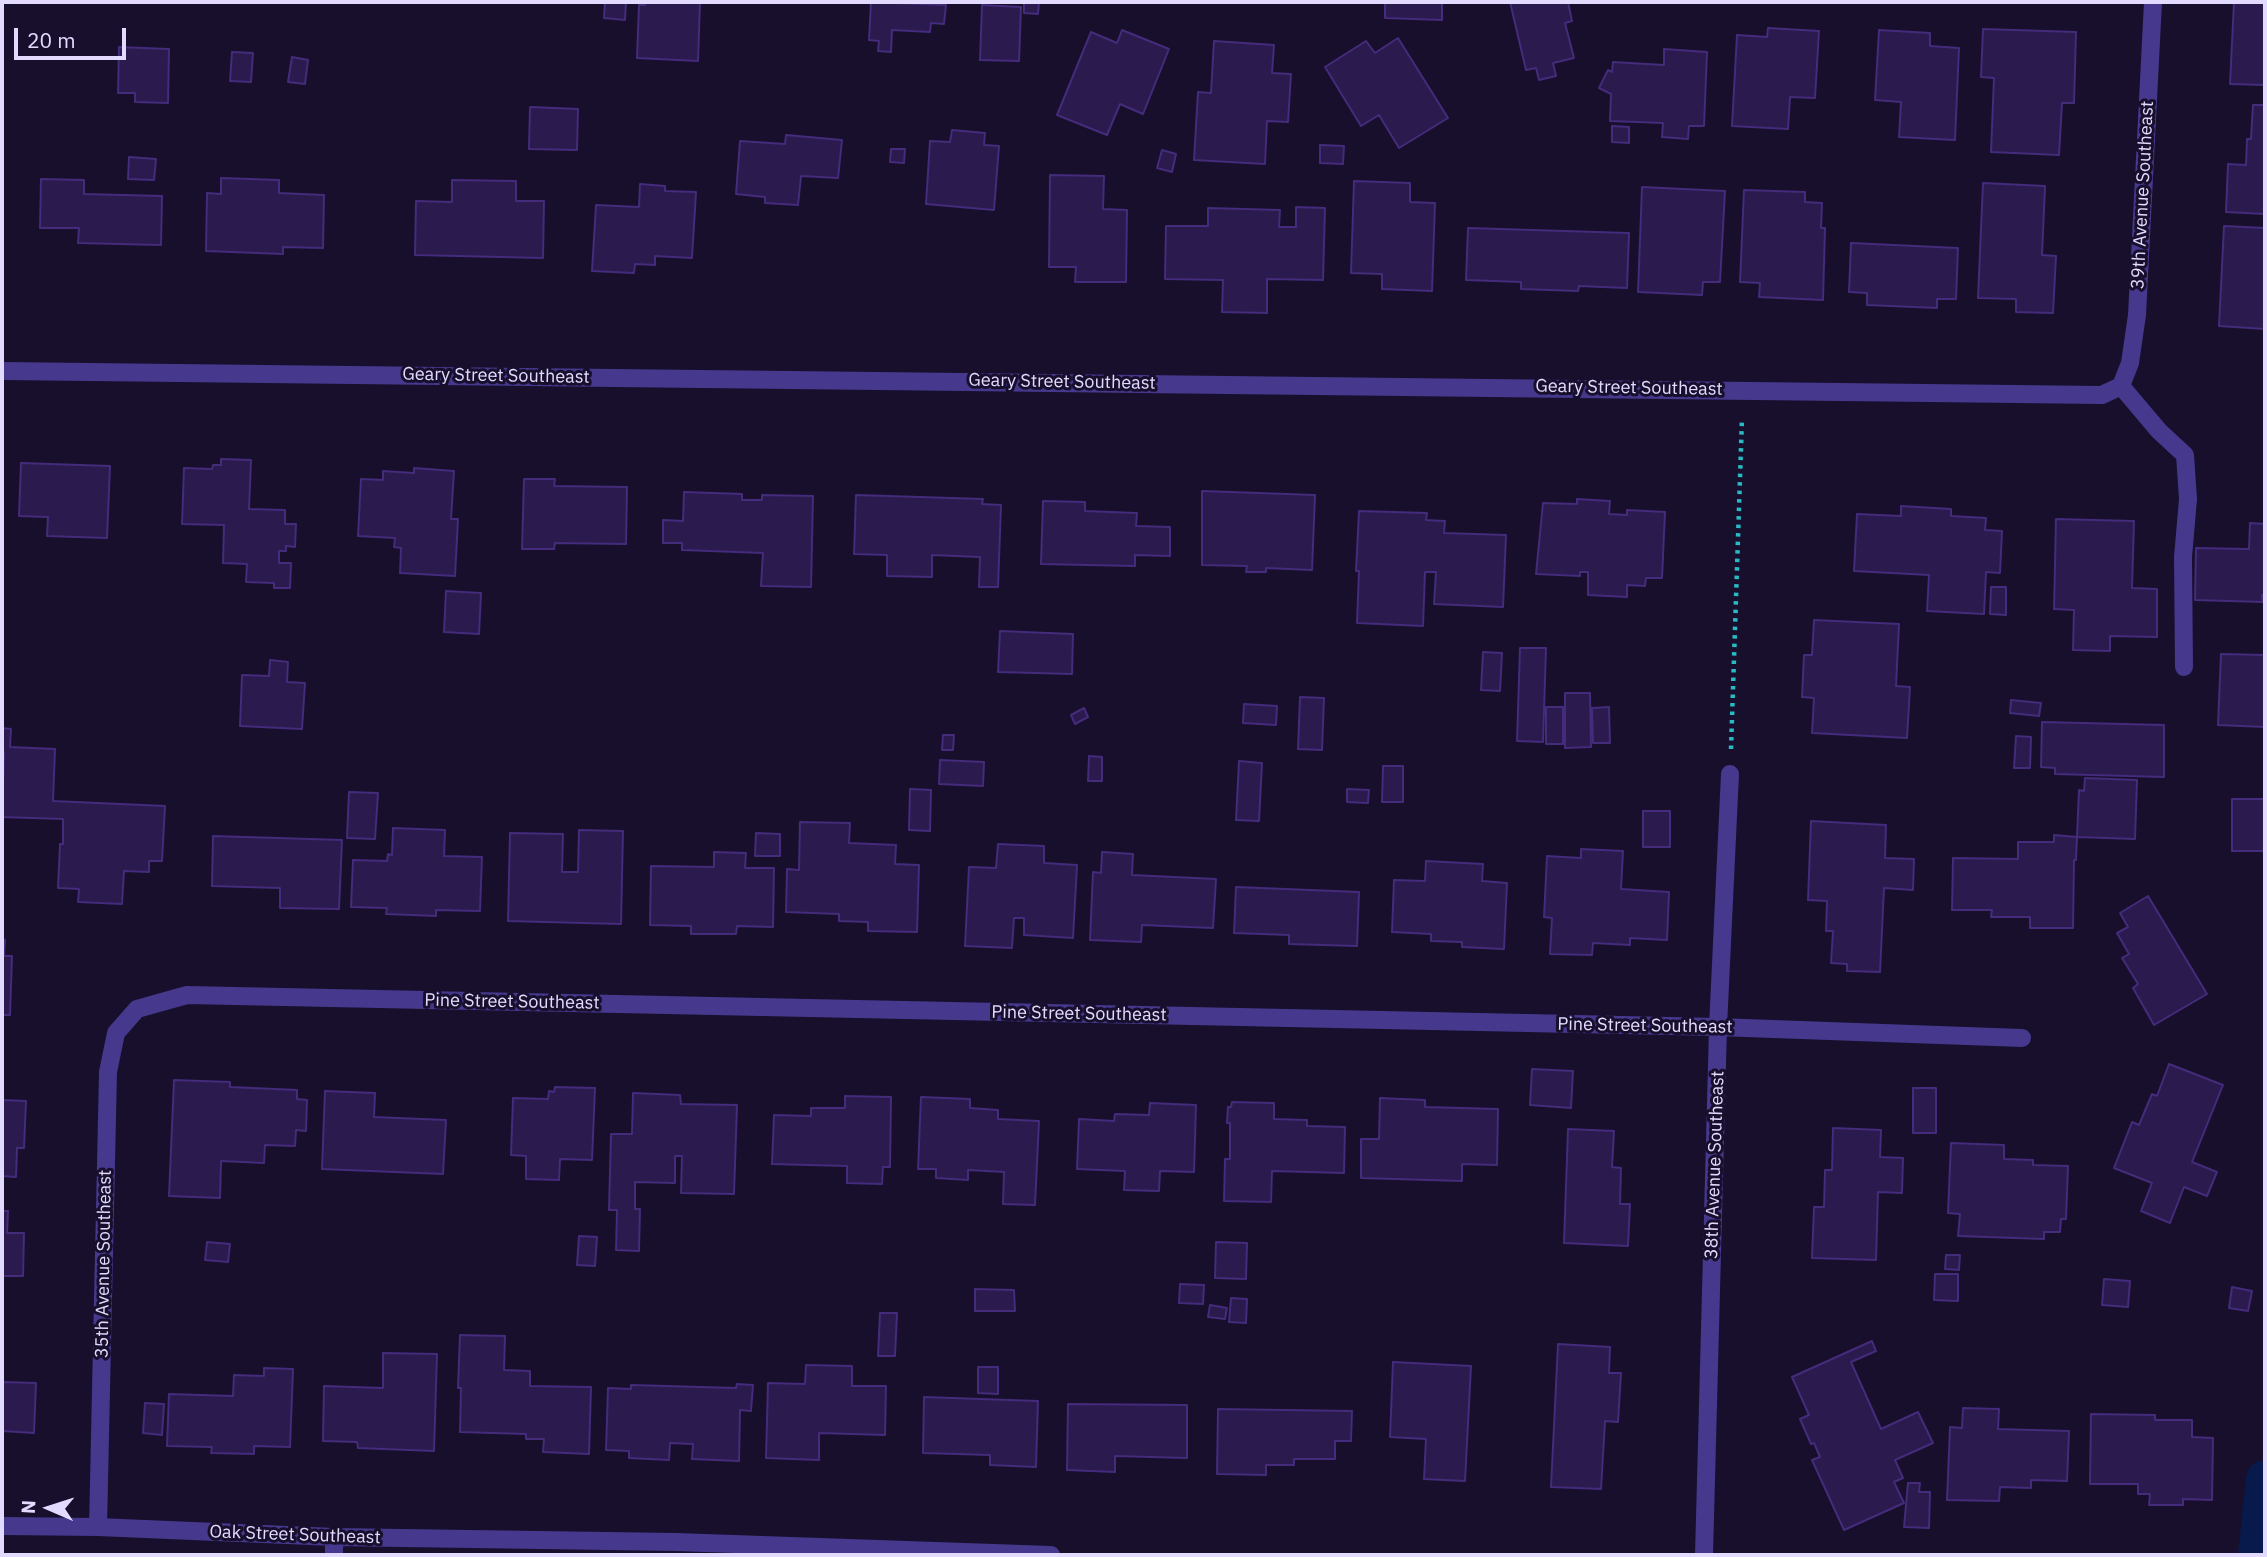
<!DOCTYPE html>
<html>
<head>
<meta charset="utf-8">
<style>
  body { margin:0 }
  #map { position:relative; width:2267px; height:1557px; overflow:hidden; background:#170f2b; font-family:"IBM Plex Sans",sans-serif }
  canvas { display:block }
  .frame { position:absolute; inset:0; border:4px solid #e2daff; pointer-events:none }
  .north { position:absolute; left:14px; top:1473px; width:70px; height:70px; -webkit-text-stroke:5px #170f2b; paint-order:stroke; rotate:273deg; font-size:19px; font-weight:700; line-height:28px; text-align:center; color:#e2daff }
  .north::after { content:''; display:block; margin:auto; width:24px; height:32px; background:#e2daff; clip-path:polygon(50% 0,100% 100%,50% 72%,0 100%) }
  .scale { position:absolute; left:14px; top:28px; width:112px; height:32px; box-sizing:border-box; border:4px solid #e2daff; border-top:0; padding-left:9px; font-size:21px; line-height:24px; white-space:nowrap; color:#e2daff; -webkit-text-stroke:5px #170f2b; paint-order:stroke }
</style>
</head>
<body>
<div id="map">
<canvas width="2267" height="1557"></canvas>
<div class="frame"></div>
<div class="north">N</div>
<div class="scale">20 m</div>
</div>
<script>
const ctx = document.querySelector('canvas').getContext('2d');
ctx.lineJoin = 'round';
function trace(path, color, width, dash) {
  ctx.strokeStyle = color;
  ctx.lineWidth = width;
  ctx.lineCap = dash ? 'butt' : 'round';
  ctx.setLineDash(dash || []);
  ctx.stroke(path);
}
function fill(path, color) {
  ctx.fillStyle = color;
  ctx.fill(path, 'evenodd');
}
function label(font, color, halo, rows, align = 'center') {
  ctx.font = font + ' "IBM Plex Sans",sans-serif';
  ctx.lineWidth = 6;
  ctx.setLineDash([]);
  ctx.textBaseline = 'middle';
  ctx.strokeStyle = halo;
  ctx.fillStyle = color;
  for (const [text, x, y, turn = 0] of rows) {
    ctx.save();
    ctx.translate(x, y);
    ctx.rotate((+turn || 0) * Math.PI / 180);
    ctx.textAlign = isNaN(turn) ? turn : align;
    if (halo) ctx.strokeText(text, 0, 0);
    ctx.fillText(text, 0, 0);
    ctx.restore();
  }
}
trace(new Path2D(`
  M2257 1555 2265 1479`), '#08194c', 38);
const building = new Path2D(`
  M605 2H626L625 20 604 18Z
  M645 2H700L698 61 637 58 639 5H645Z
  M871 2 946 5 944 24 931 23 930 32 892 30 891 52 878 51 879 41 869 40Z
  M1024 2H1039L1038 14 1024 13Z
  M1385 2H1442V20L1385 18Z
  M1510 2H1568L1572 21 1565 23 1574 58 1553 63 1556 76 1539 80 1536 68 1526 70Z
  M2234 2H2265V85L2230 84Z
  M982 5 1021 7 1019 61 980 60Z
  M1768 28 1819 31 1815 98 1790 97 1788 129 1732 126 1737 35 1767 37Z
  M1983 29 2076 32 2074 103H2062L2059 155 1991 152 1994 78 1981 77Z
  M1122 30 1169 49 1143 114 1120 104 1107 135 1057 115 1091 32 1117 43Z
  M1879 30 1930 33V46L1959 48 1955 140 1899 137 1901 102 1875 100Z
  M1398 38 1448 118 1399 148 1379 115 1361 126 1325 67 1366 41 1375 53Z
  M1214 41 1274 45 1272 73 1291 74 1288 122 1267 121 1265 164 1194 160 1198 92 1211 93Z
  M119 47 169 49 168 103 135 102V93H118Z
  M1664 49 1707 52 1704 126H1689L1688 139 1662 137 1663 123 1610 121 1611 94 1599 88 1608 70 1612 72 1613 62 1664 65Z
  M232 52 253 53 251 82 230 81Z
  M292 57 308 60 305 84 288 82Z
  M2253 105H2265V214L2226 212 2228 164 2246 165 2247 139H2251Z
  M530 107 578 109 577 150 529 149Z
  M1612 126 1629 127V143L1612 142Z
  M952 130 985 133 984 145 999 146 994 210 926 204 930 141 950 142Z
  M786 135 842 140 838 178 801 176 798 205 765 203V197L736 194 740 141 785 144Z
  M1320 145 1344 146 1343 164 1320 163Z
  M891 149H905L904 163 890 162Z
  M1162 150 1176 154 1172 172 1157 168Z
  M129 157 156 159 154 180 128 179Z
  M1050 175 1104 176 1103 209 1127 210 1126 282H1075L1076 267H1049Z
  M221 178 279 180V193L324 195 323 248 283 247V254L206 251 207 193 221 194Z
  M41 179 84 180V194L162 196 161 245 78 243 79 228H40Z
  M452 180 516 181V201H544L543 258 415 255 416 201 452 202Z
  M1354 181 1410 183V202L1435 203 1432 291 1382 289V274L1351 273Z
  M1983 183 2045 186 2042 255 2056 256 2053 313 2016 312V299L1978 298Z
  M640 184 665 186V191L696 192 692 258 655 256V265L635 264 634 273 592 271 596 205 639 207Z
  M1642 187 1725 191 1720 282H1703L1702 295 1638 292Z
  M1744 190 1805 192V202L1822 203 1821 228H1825L1823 300 1759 297 1760 283 1740 282Z
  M1296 207 1325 208 1323 280 1267 279V313L1222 312 1223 280 1165 279 1166 226H1208V208L1280 210 1279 227H1296Z
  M2224 226 2265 228V329L2219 326Z
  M1468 228 1629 233 1627 288 1579 286 1578 291 1521 289V282L1466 280Z
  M1851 243 1958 248 1956 299H1937V308L1867 305V293L1849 292Z
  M221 459 251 460 249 509 285 510V524H296L295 547 286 546V551H279V563H291L290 588H274V583L246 582 247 564 223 563 224 525 182 524 184 468 212 469 213 465H221Z
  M21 463 110 466 107 538 47 536 48 517 19 516Z
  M414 468 454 471 451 519H458L455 576 400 573 401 548 394 547 395 538 358 536 361 479 383 480V471L414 473Z
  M524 479H555L554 486 627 487 626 544 555 543 554 549H522Z
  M1202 491 1315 495 1312 570 1266 568V572H1246L1247 566 1202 565Z
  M684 492 742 494V500H762V495L813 496 811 587 761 586 763 553 682 550V543H663V520L683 521Z
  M856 495 983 499 982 504 1001 505 998 587H979L980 557 932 555V577L887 576V555L854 554Z
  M1577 499 1610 501 1609 514 1627 515V510L1665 512 1662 578H1646L1645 586 1627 585V597L1588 595V572H1580V576L1536 574 1543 503 1577 504Z
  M1043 501 1085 502V511L1137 513 1136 526 1170 527V556L1135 555V566L1041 564Z
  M1901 506 1951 509V516L1986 518 1985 530 2002 531 2000 573 1986 572 1984 614 1927 611 1929 575 1854 571 1857 514 1901 516Z
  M1359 511 1427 513 1426 520 1445 521 1444 533 1506 535 1503 607 1434 604 1436 572H1425L1423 626 1357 623 1359 571H1356Z
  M2056 519 2134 521 2132 588 2157 589V637L2110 636V651L2073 650 2074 610 2054 609Z
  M2250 523 2265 524V595H2262L2263 602 2195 600 2196 548 2249 549Z
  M1991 587H2006V615L1990 614Z
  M446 591 481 593 479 634 444 632Z
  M1814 620 1899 624 1896 686 1910 687 1907 738 1812 733 1814 698 1802 697 1804 655H1812Z
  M1000 631 1073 634 1072 674 998 672Z
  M1520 648H1546L1543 742 1517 741Z
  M1483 652 1502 653 1500 691 1481 690Z
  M2221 654 2265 655V727L2218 725Z
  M270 660 288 662 287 682 305 683 302 729 240 726 242 675 269 676Z
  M1565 693H1590L1591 747 1565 748Z
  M1300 697 1324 698 1322 750 1298 749Z
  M2011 700 2041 703 2039 716 2010 713Z
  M1244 704 1277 706 1276 725 1243 723Z
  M1546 707H1563V744H1546Z
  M1609 707 1610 743H1593L1592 708Z
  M1084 708 1088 717 1075 724 1071 715Z
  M2042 722 2164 725V777L2055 774V768L2041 767Z
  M2 728 11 729 10 747 55 749 53 801 165 806 162 861H149V872L124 871 122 904 78 902 79 889 58 888 60 844H63V819L2 817 4 752H2Z
  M943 735H954L953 750H942Z
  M2016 736 2031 737 2030 768H2014Z
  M1089 756 1102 757V781H1088Z
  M940 760 984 762 983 786 939 784Z
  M1239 761 1262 763 1259 821 1236 820Z
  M1383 766H1403V802H1382Z
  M2085 778 2137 780 2135 839 2077 837 2079 790 2084 791Z
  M910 789 931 790 930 831 909 830Z
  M1347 789 1369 790 1368 803 1347 802Z
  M349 792 378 793 375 839 347 838Z
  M2232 799H2265V851H2232Z
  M1643 811H1670V847H1643Z
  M1811 821 1886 825 1885 858 1914 859 1913 890 1884 888 1880 972 1847 971V964L1831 963 1833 931H1826L1827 901 1808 900Z
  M800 822 850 823 849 843 896 845 895 864 919 865 917 932 868 931V922L839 921V914L786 912 787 869 799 870Z
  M393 828 445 830 444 856 482 857 480 911 436 910V916L386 914 387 908 351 907 353 860 387 861 388 854 392 855Z
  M579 830 623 831 621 924 508 921 510 833 563 834 562 872H578Z
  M756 833 780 834V856H755Z
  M2054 835 2077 837 2076 860H2074L2073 928H2030V917H1991L1992 910H1952L1953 858 2018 859V842H2054Z
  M213 836 342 840 339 909 280 908V888L212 886Z
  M998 844 1044 846V863L1077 865 1073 938 1024 935V918H1014L1012 948 965 946 969 867 996 868Z
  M1581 849 1623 851 1621 889 1669 892 1667 940 1630 938V945L1593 943 1592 955 1550 954 1552 918 1544 917 1547 856 1581 858Z
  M714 852 746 853 745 868H774L773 927 737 926 736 934H691V926L650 925 651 866 714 867Z
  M1102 852 1133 854 1132 875 1216 879 1213 928 1142 925 1141 942 1090 940 1093 872 1101 873Z
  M1426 861 1483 864 1482 881 1507 883 1504 949 1462 947V942L1431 941V934L1392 932 1394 880 1425 881Z
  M1236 887 1359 892 1357 946 1289 944V935L1234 933Z
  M2148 896 2207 994 2154 1025 2133 988 2138 984 2122 958 2129 954 2117 933 2128 927 2120 913Z
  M2 939 5 940 4 956H12L10 1015H2Z
  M2169 1064 2223 1085 2192 1162 2217 1172 2207 1196 2184 1187 2170 1223 2141 1211 2152 1183 2114 1168 2132 1122 2139 1125 2152 1094 2157 1096Z
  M1532 1069 1573 1071 1571 1108 1530 1105Z
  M174 1080 230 1082V1087L297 1090V1099L307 1100 306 1131 296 1130 295 1146 265 1145 264 1163 221 1161 220 1198 169 1196Z
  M555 1087 595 1088 592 1160 560 1159 559 1180 526 1179V1156L511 1155 513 1098 548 1099 549 1091 554 1092Z
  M1913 1088H1936V1133H1913Z
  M325 1091 375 1093 374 1117 446 1120 443 1174 322 1169Z
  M633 1093 680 1095 681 1104 737 1105 734 1194 681 1193 682 1156H675V1183L635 1182V1209H640L639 1251 616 1250 617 1210H609L611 1134H632Z
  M845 1096 891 1097 890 1167H883L882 1184 847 1183V1166L772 1164 774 1115 811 1116V1108H845Z
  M921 1097 970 1099V1108L998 1110V1119L1039 1121 1035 1205 1003 1204 1004 1172 968 1170V1180L936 1178V1169H918Z
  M1380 1098 1425 1100V1107L1498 1109 1497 1165 1462 1164V1181L1361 1178V1139H1379Z
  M2 1100 26 1101 24 1148H17L16 1177 2 1176Z
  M1232 1102 1274 1103V1119L1307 1120V1126L1345 1127 1344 1173 1272 1171 1271 1202 1224 1201 1225 1159H1230V1123H1227L1228 1107H1231Z
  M1150 1103 1196 1105 1194 1172 1160 1171 1159 1191 1124 1190 1125 1171 1077 1169 1079 1119 1114 1121 1115 1114 1149 1115Z
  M1833 1128 1881 1130 1880 1157 1903 1158 1902 1193 1878 1192 1876 1260 1812 1258 1814 1207H1824L1825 1170H1832Z
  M1568 1129 1614 1131 1612 1167 1621 1168 1620 1204H1630L1628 1246 1564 1243Z
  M1951 1143 2004 1145V1159L2033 1160V1165L2068 1166 2066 1219H2061L2060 1232H2044V1239L1958 1236 1960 1214 1948 1213Z
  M2 1211H8L7 1233H24L23 1276H2Z
  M579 1236 597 1237 595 1266 577 1265Z
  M207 1242 230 1244 228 1262 205 1260Z
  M1216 1242 1247 1243 1246 1279 1215 1278Z
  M1946 1255H1960L1959 1270 1945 1269Z
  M1935 1274H1958V1301L1934 1300Z
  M2104 1279 2130 1281 2128 1307 2102 1305Z
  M1180 1284 1204 1285 1203 1304 1179 1303Z
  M2232 1287 2252 1291 2248 1311 2229 1308Z
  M975 1289 1014 1290 1015 1311H975Z
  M1231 1298 1247 1299 1246 1323 1229 1322Z
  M1210 1305 1227 1308 1225 1319 1208 1317Z
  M880 1313H897L895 1356H878Z
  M460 1335 505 1336 504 1370 530 1371V1386L591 1387 589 1454 543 1452 544 1439H526V1434L460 1432 461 1388H458Z
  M1872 1341 1876 1351 1851 1362 1881 1429 1918 1412 1933 1443 1895 1460 1903 1478 1894 1482 1904 1503 1844 1530 1812 1460 1820 1457 1814 1443 1811 1444 1800 1419 1809 1415 1792 1377Z
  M1558 1344 1610 1347 1609 1373H1621L1618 1422 1605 1421 1601 1489 1551 1487Z
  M383 1353 437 1354 434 1451 358 1448 357 1442 323 1441 324 1386 383 1388Z
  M1393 1362 1471 1366 1465 1481 1424 1479 1426 1439 1390 1437Z
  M806 1365 852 1366V1386H886L885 1435 819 1433V1460L766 1458 768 1383 805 1384Z
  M978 1367H998V1394L978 1393Z
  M264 1368 293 1369 290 1447 254 1446V1454L211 1453 212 1447 167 1446 169 1394 233 1396 234 1375 264 1376Z
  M2 1382 36 1383 34 1433 2 1431Z
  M737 1384 753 1385 751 1411 740 1410 739 1461 692 1459 693 1444 670 1443 669 1460 629 1458V1451L606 1450 608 1388 631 1389V1385L736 1388Z
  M924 1397 1038 1401 1036 1467 990 1465V1455L923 1453Z
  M145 1403 164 1404 162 1435 143 1433Z
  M1068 1404 1187 1405V1458L1115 1456V1472L1067 1470Z
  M1963 1408 1999 1409 1998 1429 2069 1431 2067 1481 2031 1480V1488L2000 1487 1999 1501 1947 1500 1950 1427 1962 1428Z
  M1218 1409 1352 1411 1351 1441H1335V1459H1294V1465H1266V1475L1217 1474Z
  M2091 1414 2155 1415V1420H2192V1437L2213 1438 2212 1500 2183 1499V1505H2149L2150 1494H2138V1484H2090Z
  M1908 1483H1920L1919 1492H1930L1929 1528 1904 1527Z`);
fill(building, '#2b1a4e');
trace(building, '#442b7b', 2);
trace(new Path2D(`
  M1731 749 1742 418`), '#29bbc4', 4.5, [3.5, 5]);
trace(new Path2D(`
  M2 371 2102 395 2121 386
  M2121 386 2130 363 2137 315 2153 2
  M2121 386 2159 431 2185 455 2188 499 2183 557 2184 667
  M2 1526 98 1527 334 1537 676 1542 1051 1555
  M98 1527 108 1072 116 1033 137 1009 187 995 1718 1027 2022 1038
  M334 1555V1537
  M1704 1555 1718 1027 1730 774`), '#45388d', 18);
label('18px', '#e2daff', '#170f2b', [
  ["39th Avenue Southeast",2143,195,-87],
  ["Geary Street Southeast",496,376,1],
  ["Geary Street Southeast",1062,382,1],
  ["Geary Street Southeast",1629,388,1],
  ["Pine Street Southeast",512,1002,1],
  ["Pine Street Southeast",1079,1014,1],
  ["Pine Street Southeast",1645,1026,1],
  ["38th Avenue Southeast",1715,1165,-88],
  ["35th Avenue Southeast",104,1264,-89],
  ["Oak Street Southeast",295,1535,2]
]);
</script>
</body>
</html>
